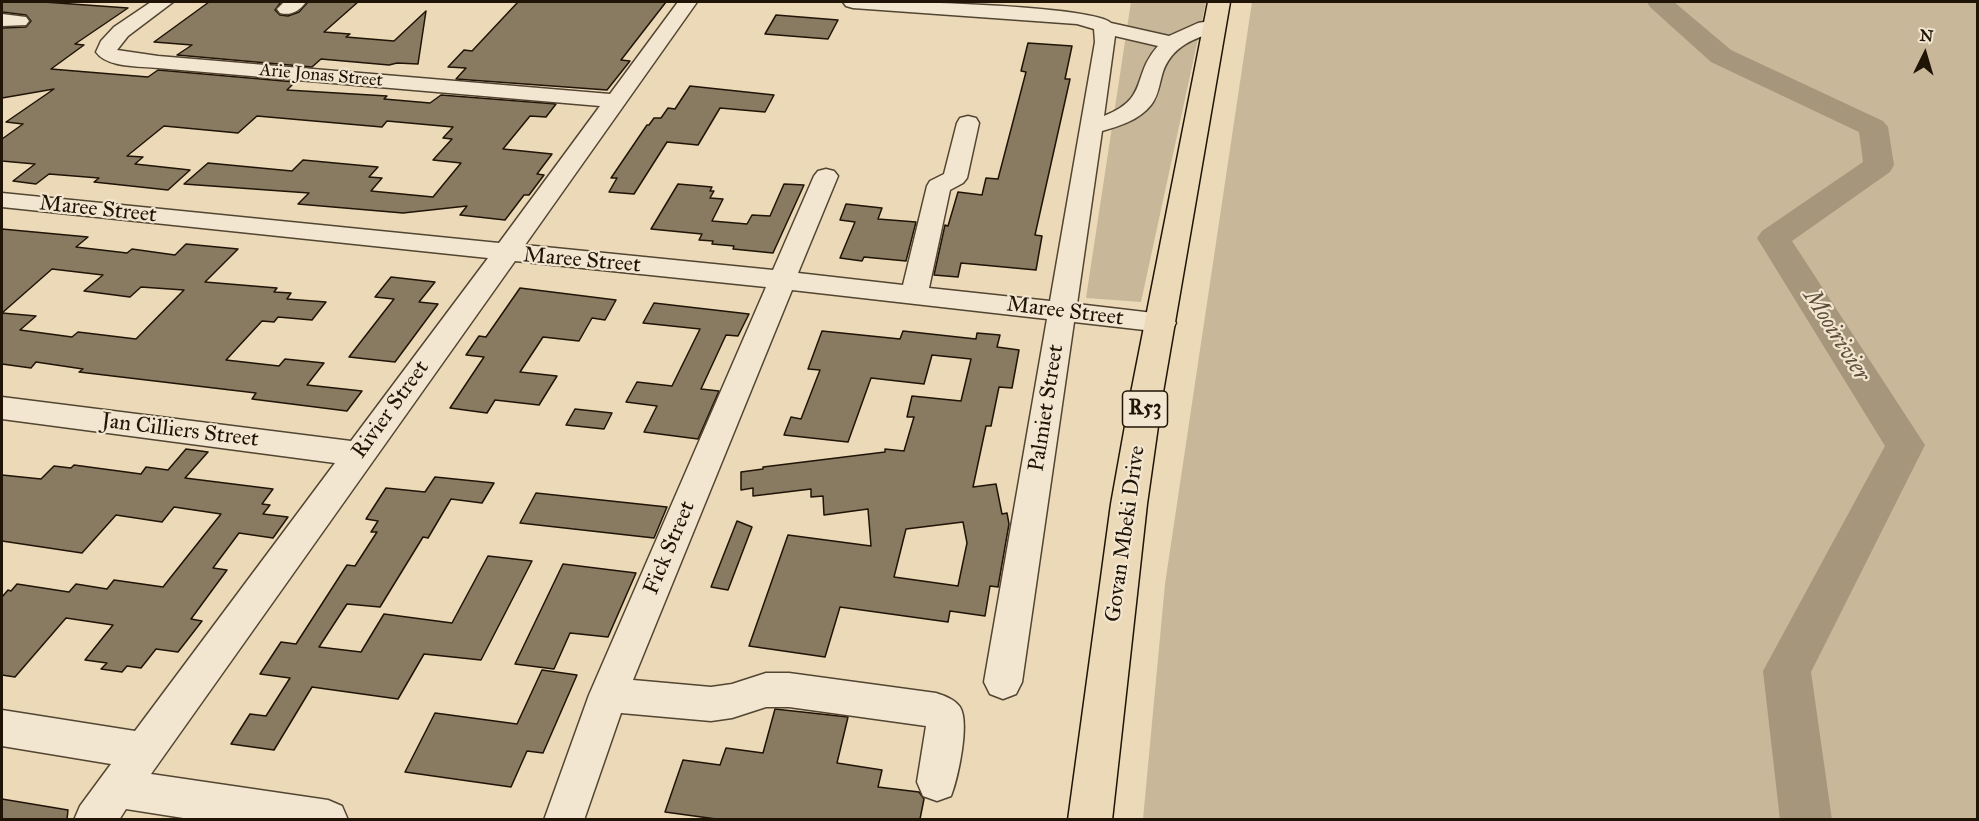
<!DOCTYPE html>
<html>
<head>
<meta charset="utf-8">
<style>
  body { margin:0 }
  #map { position:relative; width:1979px; height:821px; overflow:hidden; background:#ebd9b7; font-family:"IM FELL Great Primer",serif }
  canvas { display:block }
  .frame { position:absolute; inset:0; border:3px solid #1f1406; pointer-events:none }
  .north { position:absolute; left:1895px; top:24px; width:60px; height:60px; -webkit-text-stroke:4px #f2e6d0; paint-order:stroke; rotate:5deg; font-size:16px; font-weight:700; line-height:24px; text-align:center; color:#1f1406 }
  .north::after { content:''; display:block; margin:auto; width:21px; height:27px; background:#1f1406; clip-path:polygon(50% 0,100% 100%,50% 72%,0 100%) }
</style>
</head>
<body>
<div id="map">
<canvas width="1979" height="821"></canvas>
<div class="frame"></div>
<div class="north">N</div>
</div>
<script>
const ctx = document.querySelector('canvas').getContext('2d');
ctx.lineJoin = 'round';
function fill(path, color) {
  ctx.fillStyle = color;
  ctx.fill(path, 'evenodd');
}
function trace(path, color, width, dash) {
  ctx.strokeStyle = color;
  ctx.lineWidth = width;
  ctx.lineCap = dash ? 'butt' : 'round';
  ctx.setLineDash(dash || []);
  ctx.stroke(path);
}
function label(font, color, halo, rows, align = 'center') {
  ctx.font = font + ' "IM FELL Great Primer",serif';
  ctx.lineWidth = 4.5;
  ctx.setLineDash([]);
  ctx.textBaseline = 'middle';
  ctx.strokeStyle = halo;
  ctx.fillStyle = color;
  for (const [text, x, y, turn = 0] of rows) {
    ctx.save();
    ctx.translate(x, y);
    ctx.rotate((+turn || 0) * Math.PI / 180);
    ctx.textAlign = isNaN(turn) ? turn : align;
    if (halo) ctx.strokeText(text, 0, 0);
    ctx.fillText(text, 0, 0);
    ctx.restore();
  }
}
fill(new Path2D(`
  M1131 2H1206L1141 302 1086 298Z
  M1252 2H1977V819H1143L1165 584Z`), '#c8b899');
fill(new Path2D(`
  M1647 2H1674L1731 50 1883 121 1888 127 1894 165 1890 172 1792 241 1925 445 1811 672 1832 820H1780L1763 671 1885 446 1757 238 1762 231 1863 162 1859 132 1711 62 1650 7Z`), '#a6967b');
const building = new Path2D(`
  M2 2H44L128 8 75 44 84 45 51 69 148 77 158 70 295 82 287 90 387 96 384 99 430 103 441 95 556 104 546 117 530 116 503 149 552 154 537 174 544 175 529 195H524L505 220 460 215 467 206 403 213 298 204 309 193 184 184 208 163 292 171 303 160 378 167 369 177 382 178 371 191 433 197 461 163 433 160 452 139 443 138 453 127 387 121 382 127 257 116 238 133 164 126 127 156 143 157 135 164 190 170 168 190 94 182 99 178 49 174 36 184 13 181 35 164 2 161V139L23 124 6 122 54 89 2 98V28L26 27 31 21 26 15 2 12Z
  M209 2H281L275 10 280 15 288 16 299 12 308 2H358L324 32 350 34 346 37 394 41 426 11 418 64 397 63 389 65 321 59 312 67 177 55 192 45 154 42Z
  M518 2H666L621 60 630 61 607 90 456 79 466 68 448 67 464 50 472 51Z
  M776 15 838 20 828 39 765 34Z
  M1028 43 1072 46 1065 79H1070L1035 235 1042 236 1036 270 961 263 958 277 934 275 945 225 948 226 958 192 982 195 986 178 998 179 1026 72 1021 71Z
  M690 86 774 95 765 112 720 108 698 145 667 142 634 194 609 192 617 178H611L647 125H649L654 118H661L668 108 675 109Z
  M678 184 712 187 710 191H714L710 198 723 199 712 221 747 224 752 215 770 216 784 184 804 185 773 253 733 249 734 246 712 244 713 241 699 240 702 234 651 229Z
  M846 204 882 208 878 219 916 222 906 261 864 257 862 261 840 258 855 222 840 220Z
  M2 229 88 237 76 247 127 253 132 249 175 255 186 244 238 249 205 282 277 288 274 292 291 293 287 299 326 302 312 320 278 317 274 322 262 321 226 360 279 366 285 359 324 363 307 385 362 391 347 411 252 399 256 393 79 372 83 369 36 362 31 368 2 364ZM52 269 103 275 84 291 130 297 141 287 184 290 136 339 78 332 72 337 20 330 36 316 2 313Z
  M391 277 435 282 419 302 438 304 395 362 349 357 394 299 375 297Z
  M520 288 616 300 605 320 592 318 579 341 543 337 520 372 557 376 539 405 495 400 487 413 450 408 484 357 466 355 479 336 486 337Z
  M654 303 749 314 738 336 726 335 701 389 719 391 698 439 644 432 657 406 626 402 637 382 672 386 700 329 643 323Z
  M822 331 900 339 903 331 976 339 977 333 1000 335 997 347 1019 350 1012 388 999 387 991 426H986L973 487 996 484 1002 514 1007 513 1009 524 998 587 990 586 985 616 950 611 948 622 840 607 825 657 749 646 788 535 871 546 868 509 824 515 823 496 811 497V489L753 496V488L741 490V472L763 469V467L885 452V449L904 451 914 417H907L912 396 961 401 971 359 932 355 924 384 871 378 848 442 784 435 791 417 801 419 820 370 808 369ZM963 522 967 543 958 586 894 577 906 529Z
  M575 409 612 413 604 429 566 425Z
  M186 449 208 452 185 478 273 489 262 504 270 505 263 514 288 517 273 538 239 533 213 568 227 570 191 619 202 621 178 652 156 649 141 668 127 666 122 672 101 669 107 663 85 660 113 625 66 618 15 677 2 675V597L8 590 11 591 17 584 69 592 76 584 107 589 114 580 163 587 221 514 174 507 162 522 116 515 82 553 2 541V475L41 479 54 466 71 468 74 465 141 474 146 467 168 470Z
  M435 477 494 483 482 503 451 499 428 538 423 537 380 607 347 604 319 647 361 652 384 614 452 623 488 556 532 561 481 660 424 654 398 699 312 687 274 750 231 744 250 714 266 716 290 678 260 674 281 642 296 644 347 565 355 566 377 532H371L378 521 366 519 386 488 425 492Z
  M536 493 667 507 654 538 520 523Z
  M737 521 752 527 728 590 711 587Z
  M563 564 636 573 608 637 570 633 554 669 515 664Z
  M542 670 577 675 543 753 527 751 511 787 405 772 435 713 517 724Z
  M775 709 848 717 837 763 882 770 878 787 919 792 924 799 920 819H716L665 812 683 760 720 765 726 748 763 753Z
  M2 799 68 810 67 819H2Z`);
fill(building, '#897a62');
trace(building, '#1f1406', 1.5);
const minor = new Path2D(`
  M151 2H173L128 36 117 50 158 56 610 94 678 2H697L525 245 773 270 814 176 818 171 826 169 834 171 838 176 798 273 903 285 927 186 930 181 944 174 957 123 960 118 968 116 976 118 979 123 967 178 963 183 950 190 929 288 1050 301 1095 42 1094 29 1077 24 853 8 846 6 843 2C878 0 1092 5 1111 23L1169 36 1198 23 1215 20 1222 22 1225 26 1222 30C1196 37 1170 46 1162 75 1159 86 1158 96 1151 105 1139 120 1120 126 1102 131L1077 304 1162 314 1172 316 1176 323 1172 330 1162 332 1074 322 1022 682 1016 694 1003 699 990 694 984 682 1047 319 792 290 633 680 711 687 732 684 766 673H789L936 693C945 696 954 699 960 707 970 723 958 778 951 796L937 801 923 796 917 782 926 726 789 707H766L732 718 711 721 621 713 584 820H544L589 695 766 287 515 261 151 774 328 800 342 806 348 820H196L126 809 119 820H74L80 806 111 764 2 746V710L135 731 335 463 2 419V397L351 441 488 258 2 207V193L499 243 600 106 158 68C140 66 107 68 96 52L101 41 114 27ZM1115 36 1158 46C1131 76 1150 98 1104 116Z
  M284 2H306C299 11 291 16 280 13L277 9Z
  M2 14 26 17 29 21 26 25 2 26Z`);
const major = new Path2D(`
  M1208 2H1230L1162 398 1147 504 1112 820H1068L1111 504 1130 398Z`);
trace(minor, '#524532', 3);
trace(major, '#1f1406', 3);
fill(minor, '#f2e6d0');
fill(major, '#ebd9b7');
label('18px', '#1f1406', '#f2e6d0', [
  ["Arie Jonas Street",321,76,5]
]);
for (const [x, y, w] of [
  [1145,409,45]
]) {
  const box = new Path2D();
  box.roundRect(x - w / 2, y - 18, w, 36, 4.5);
  ctx.fillStyle = '#f2e6d0';
  ctx.fill(box);
  trace(box, '#1f1406', 1.5);
}
label('bold 21px', '#1f1406', null, [
  ["R53",1145,409]
]);
label('22px', '#1f1406', '#f2e6d0', [
  ["Maree Street",98,210,6],
  ["Maree Street",582,261,5],
  ["Maree Street",1065,312,7],
  ["Palmiet Street",1047,408,-81],
  ["Rivier Street",391,410,-54],
  ["Jan Cilliers Street",180,431,7],
  ["Govan Mbeki Drive",1126,534,-82],
  ["Fick Street",670,548,-67]
]);
label('italic 24px', '#5c4e3b', '#f2e6d0', [
  ["Mooirivier",1836,336,58]
]);
</script>
</body>
</html>
